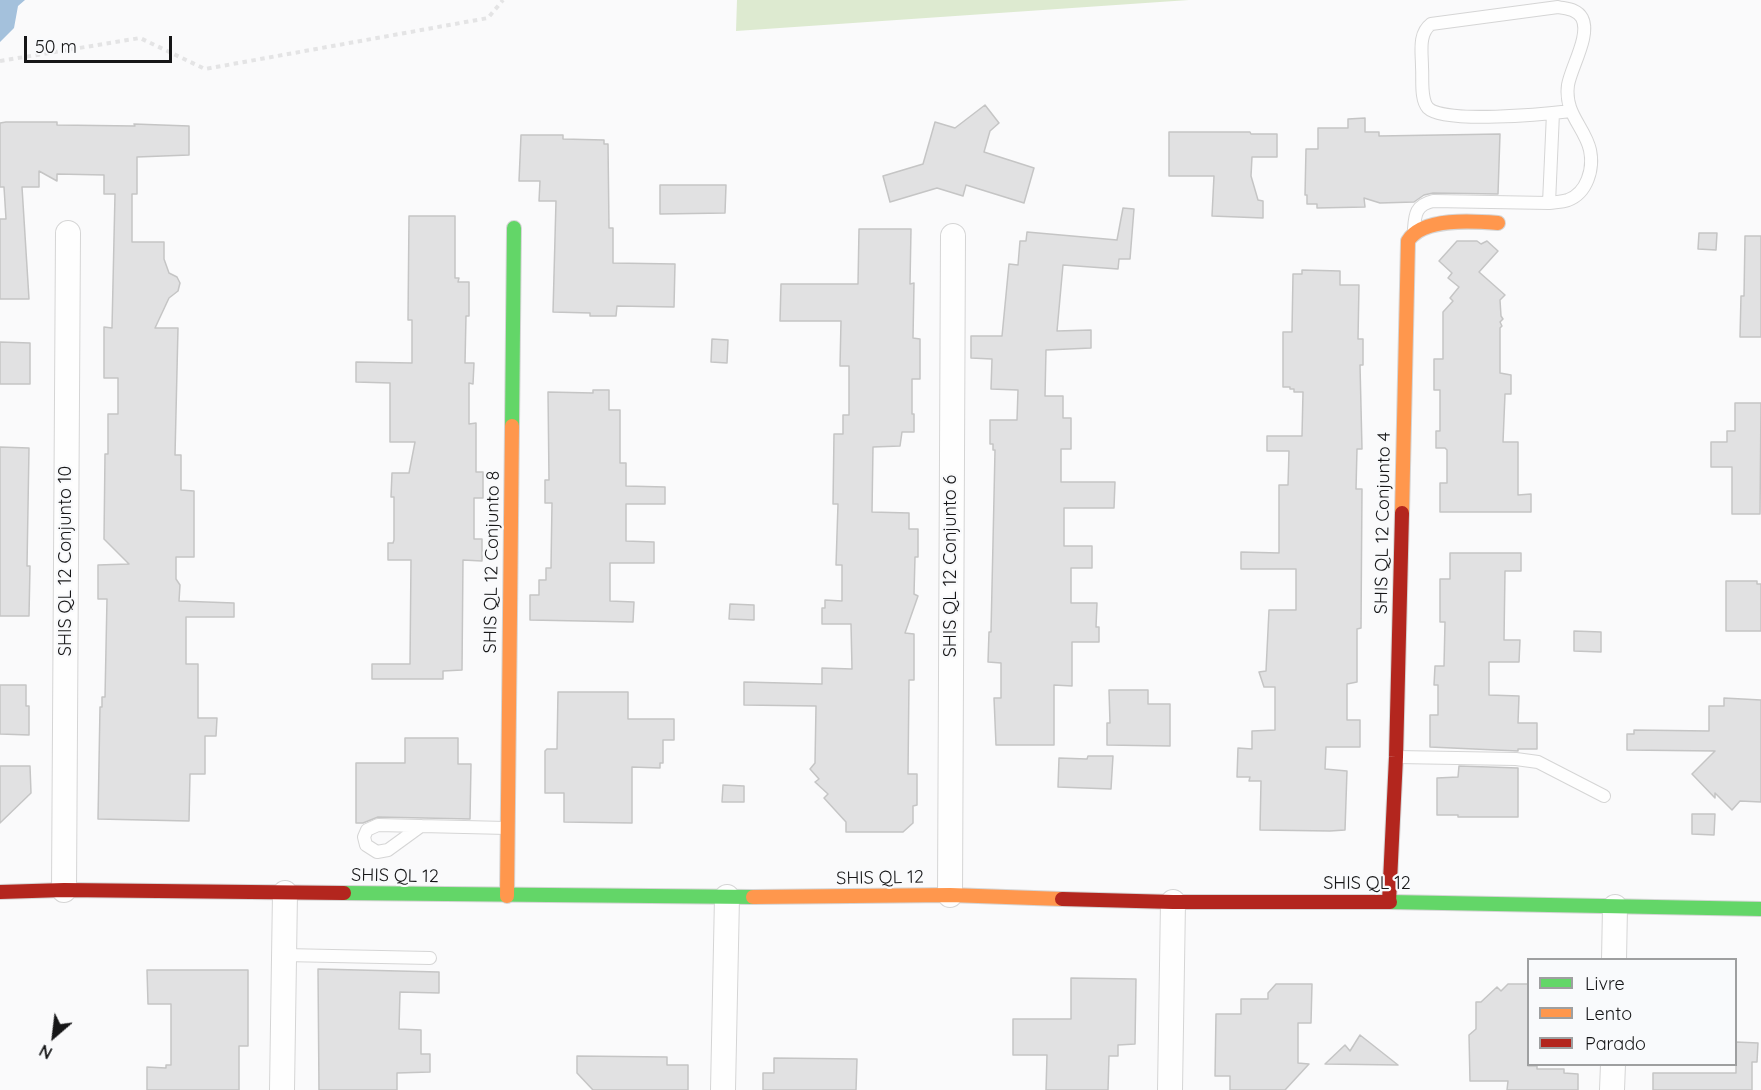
<!DOCTYPE html>
<html>
<head>
<meta charset="utf-8">
<style>
  body { margin:0 }
  #map { position:relative; width:1761px; height:1090px; overflow:hidden; background:#fafafb; font-family:Quicksand,sans-serif }
  canvas { display:block }
  .legend { position:absolute; left:1527px; top:958px; width:210px; height:108px; box-sizing:border-box; background:#f9fafc; border:2px solid #9e9fa0; margin:0; padding:8px 10px; list-style:none; font-size:18px; color:#161617 }
  .legend li { display:flex; align-items:center; gap:12px; height:30px }
  .legend b { width:30px; border:2px solid #9e9fa0 }
  .north { position:absolute; left:24px; top:1006px; width:60px; height:60px; -webkit-text-stroke:4px #f9fafc; paint-order:stroke; rotate:208deg; font-size:16px; font-weight:700; line-height:24px; text-align:center; color:#161617 }
  .north::after { content:''; display:block; margin:auto; width:21px; height:27px; background:#161617; clip-path:polygon(50% 0,100% 100%,50% 72%,0 100%) }
  .scale { position:absolute; left:24px; top:36px; width:148px; height:27px; box-sizing:border-box; border:3px solid #161617; border-top:0; padding-left:8px; font-size:18px; line-height:21px; white-space:nowrap; color:#161617; -webkit-text-stroke:4px #f9fafc; paint-order:stroke }
</style>
</head>
<body>
<div id="map">
<canvas width="1761" height="1090"></canvas>
<ul class="legend">
<li><b style="height:8px;background:#63d668"></b>Livre</li>
<li><b style="height:8px;background:#ff974d"></b>Lento</li>
<li><b style="height:8px;background:#b3261e"></b>Parado</li>
</ul>
<div class="north">N</div>
<div class="scale">50 m</div>
</div>
<script>
const ctx = document.querySelector('canvas').getContext('2d');
ctx.lineJoin = 'round';
function fill(path, color) {
  ctx.fillStyle = color;
  ctx.fill(path, 'evenodd');
}
function trace(path, color, width, dash) {
  ctx.strokeStyle = color;
  ctx.lineWidth = width;
  ctx.lineCap = dash ? 'butt' : 'round';
  ctx.setLineDash(dash || []);
  ctx.stroke(path);
}
function label(font, color, halo, rows, align = 'center') {
  ctx.font = font + ' Quicksand,sans-serif';
  ctx.lineWidth = 4.5;
  ctx.setLineDash([]);
  ctx.textBaseline = 'middle';
  ctx.strokeStyle = halo;
  ctx.fillStyle = color;
  for (const [text, x, y, turn = 0] of rows) {
    ctx.save();
    ctx.translate(x, y);
    ctx.rotate((+turn || 0) * Math.PI / 180);
    ctx.textAlign = isNaN(turn) ? turn : align;
    if (halo) ctx.strokeText(text, 0, 0);
    ctx.fillText(text, 0, 0);
    ctx.restore();
  }
}
fill(new Path2D(`
  M737 0H1189L736 31Z`), '#ddead0');
fill(new Path2D(`
  M0 0H25L18 6 14 28 0 42Z`), '#a4c1dc');
const building = new Path2D(`
  M985 105 999 123 990 131 984 152 1034 168 1024 203 966 185 963 196 937 188 890 202 883 176 923 164 935 122 955 128Z
  M1365 118V132H1379V136L1500 134 1498 194 1433 193 1424 195 1414 202 1380 203 1364 198 1365 207 1317 208V204H1307V195H1305L1306 149H1318V128H1348V119Z
  M6 122H57V125L135 126 134 124 189 126V155L137 157V194H132V242H164V259L169 273 177 277 180 283 178 291 169 298 155 328H178L175 455H181V490L194 491V557H176V579L180 585 179 601 234 603V617H186V664H198V718H217L216 736H205V774H190L189 821 98 819 100 707H102V697H105L107 599H98V565L129 564 104 539 105 454H108V414H118V378H104V327L112 328 115 194H104V175L57 174V181L39 171V187H22L29 299H0V219H6L4 187H0V123Z
  M1169 132H1250L1251 134H1277V157H1252L1251 176 1258 200 1263 201V218L1212 216 1214 176H1169Z
  M521 135H563V139L604 140V144H608L609 228H613V263L675 264 674 307 617 306 616 316H590V313L553 312 556 201H539L540 181H519Z
  M660 185H726L725 213 660 214Z
  M1123 208 1134 209 1130 259H1119L1118 269 1063 265 1057 331 1091 330V348L1046 350 1045 396H1063V418H1071V449H1061V482H1115L1114 508H1064V546H1092V568H1071V603H1097L1096 627H1099V642H1072V686L1054 685V745H996L994 698H1001V663L988 662 989 632H991L994 497 995 450H993V444H990V420H1017L1018 390 991 389 992 359 971 358V336H1002L1009 264 1018 265 1020 241H1026L1027 232 1117 240Z
  M409 216H455V278H459L458 282H469V316H466L465 363H474L473 384 469 383V424L476 423V472H483V498H474V539H482V561L463 560 462 670 443 671V679H372V664H410L411 560H388V543H393L394 540V497H391L392 473H409L415 442H390V383L356 382V362L412 363V320H408Z
  M859 229H911L910 284 914 283 913 338 920 339V379H912V414H914V432H902L900 446 873 447 872 512 909 513V529H918V557H915L914 594 918 596 905 633 914 634V680H909L908 774H917V805L913 806V823L903 832H846V822L824 798 828 794 815 782 819 779 810 769 815 763 816 706 744 705V682L822 684V668L852 669 851 624H822V608H825V600L842 601V565H836L838 504H833L834 434H843V415H849V366H840L841 321H780L781 284H858Z
  M1699 233H1717L1716 250 1698 249Z
  M1745 236H1761V337H1740L1741 296H1744Z
  M1457 241H1477L1481 244 1487 241 1498 251 1479 272 1505 295 1500 300 1501 316 1503 319 1500 322 1502 326 1500 328V373L1511 375V394H1505L1503 442H1518V495L1531 494V512H1440V483H1447V450L1445 448H1436V431H1440V390H1434V359H1443V312L1453 301 1450 298 1459 287 1448 278 1452 273 1439 261Z
  M1302 270 1340 271V285H1359L1358 339H1363V365H1360L1362 449H1357L1356 489H1362L1361 628 1357 629V682L1347 684V720H1360V747H1326L1325 769 1347 771 1345 830 1330 831 1260 830 1261 781H1249L1250 777H1237L1238 748 1252 749V731L1275 730V687H1264L1259 672 1266 671 1269 610H1296V569H1241V552L1279 553V485H1288L1289 451H1267V436H1302L1303 392H1294V389H1290V387H1283V332H1292L1293 274H1302Z
  M712 339 728 340 727 363 711 362Z
  M0 342 30 343V384H0Z
  M593 390H609V410H620V463H626V486L665 487V504H626V541L654 542V563H610V601L634 602 633 622 530 620V595H539V580H546V568H551L552 503H545V480H549L548 392 593 393Z
  M1735 403H1761L1760 514H1732V467H1711V442H1727V431H1735Z
  M0 447 29 448 27 566H30L29 616H0Z
  M1450 553H1521V571H1505L1504 640H1520L1519 662H1489V695L1519 696 1518 723H1537V749H1518V751L1430 747V715H1438V685H1434L1435 666H1444L1445 622H1440V579H1450Z
  M1726 581H1757V584H1761V631H1726Z
  M730 604 754 605V620L729 619Z
  M1574 631 1601 632V652L1574 651Z
  M0 685H26V706H29V735L0 734Z
  M1109 690H1148V704H1170V746L1107 745V723H1110Z
  M558 692H628V719H674V740H663V763H660V768L632 767V823L564 822V793H545V751L547 749H557Z
  M1724 698 1761 700V802L1740 801 1732 810 1715 793V798L1692 774 1715 751 1627 750V734H1634V730L1709 731V706H1724Z
  M405 738H458V764H471L470 819 378 817 363 823H356V763H405Z
  M1088 756H1113L1111 789 1058 787 1059 758 1087 759Z
  M0 766H30L31 793 0 823Z
  M1459 766 1518 768V817H1458V815H1437V778L1458 777Z
  M723 785 744 786V802H722Z
  M1692 814H1715L1714 835 1692 834Z
  M318 969 439 972V993L400 992 399 1029 421 1030V1054H430V1072L397 1073V1090H319Z
  M147 970H248V1046H239V1090H147V1067L166 1068V1065H171V1004H148Z
  M1071 978 1136 979 1135 1044 1118 1045V1056H1109L1108 1090H1046L1047 1055H1013V1019H1071Z
  M1276 984H1312L1311 1023H1298V1063L1309 1064 1285 1090H1230V1076H1215L1216 1014H1241V999H1268V993Z
  M1508 984H1528V1066H1537V1069H1564V1073L1578 1074V1090H1507L1508 1081H1470L1469 1035 1476 1029V1002H1481L1497 987 1501 991Z
  M1360 1035 1398 1065 1325 1064 1345 1045 1350 1051Z
  M1736 1042 1758 1043 1757 1062H1752V1090H1653V1073H1736Z
  M577 1056 667 1057V1065H688V1090H593L577 1073Z
  M774 1058 857 1059 856 1090H763V1073H774Z`);
fill(building, '#e1e1e2');
trace(building, '#c5c5c5', 1.5);
const lane = new Path2D(`
  M1549 203 1553 113
  M1414 229C1415 214 1416 205 1433 201L1549 203C1555 202 1562 202 1568 200 1587 193 1594 169 1590 150 1585 127 1564 114 1568 85 1571 67 1591 35 1582 18 1577 9 1567 9 1558 7L1431 24C1418 34 1422 52 1422 67 1423 79 1420 99 1428 108 1444 124 1546 114 1571 111
  M1397 757 1516 759 1538 762 1604 796
  M421 826 388 850 377 852 366 845 364 837 367 830 378 825 507 828
  M284 955 430 958`);
const street = new Path2D(`
  M64 890 68 233
  M950 895 953 236
  M1614 960 1615 907
  M282 1090 285 893
  M723 1090 727 897
  M1170 1090 1173 902
  M1612 1090 1613 1064`);
const fast = new Path2D(`
  M512 426 514 228
  M344 893 753 897
  M1390 902 1761 909`);
const slow = new Path2D(`
  M1402 513 1408 241C1422 217 1474 221 1498 223
  M507 896 512 426
  M753 897 950 895 1062 899`);
const jam = new Path2D(`
  M0 892 64 890 344 893
  M1062 899 1173 902H1390
  M1389 902 1396 757 1402 513`);
trace(lane, '#d5d5d5', 14);
trace(street, '#d5d5d5', 26);
trace(fast, '#d5d5d5', 16);
trace(slow, '#d5d5d5', 16);
trace(jam, '#d5d5d5', 16);
trace(new Path2D(`
  M0 61 140 38 205 69 488 18 503 0`), '#e4e4e5', 4, [4.5, 4.5]);
trace(lane, '#fefefe', 12);
trace(street, '#fefefe', 24);
trace(fast, '#63d668', 14);
trace(slow, '#ff974d', 14);
trace(jam, '#b3261e', 14);
label('18px', '#161617', '#f9fafc', [
  ["SHIS QL 12 Conjunto 4",1383,523,-89],
  ["SHIS QL 12 Conjunto 10",66,561,-90],
  ["SHIS QL 12 Conjunto 8",492,562,-89],
  ["SHIS QL 12 Conjunto 6",951,566,-90],
  ["SHIS QL 12",395,876,1],
  ["SHIS QL 12",880,878,-1],
  ["SHIS QL 12",1367,884]
]);
</script>
</body>
</html>
